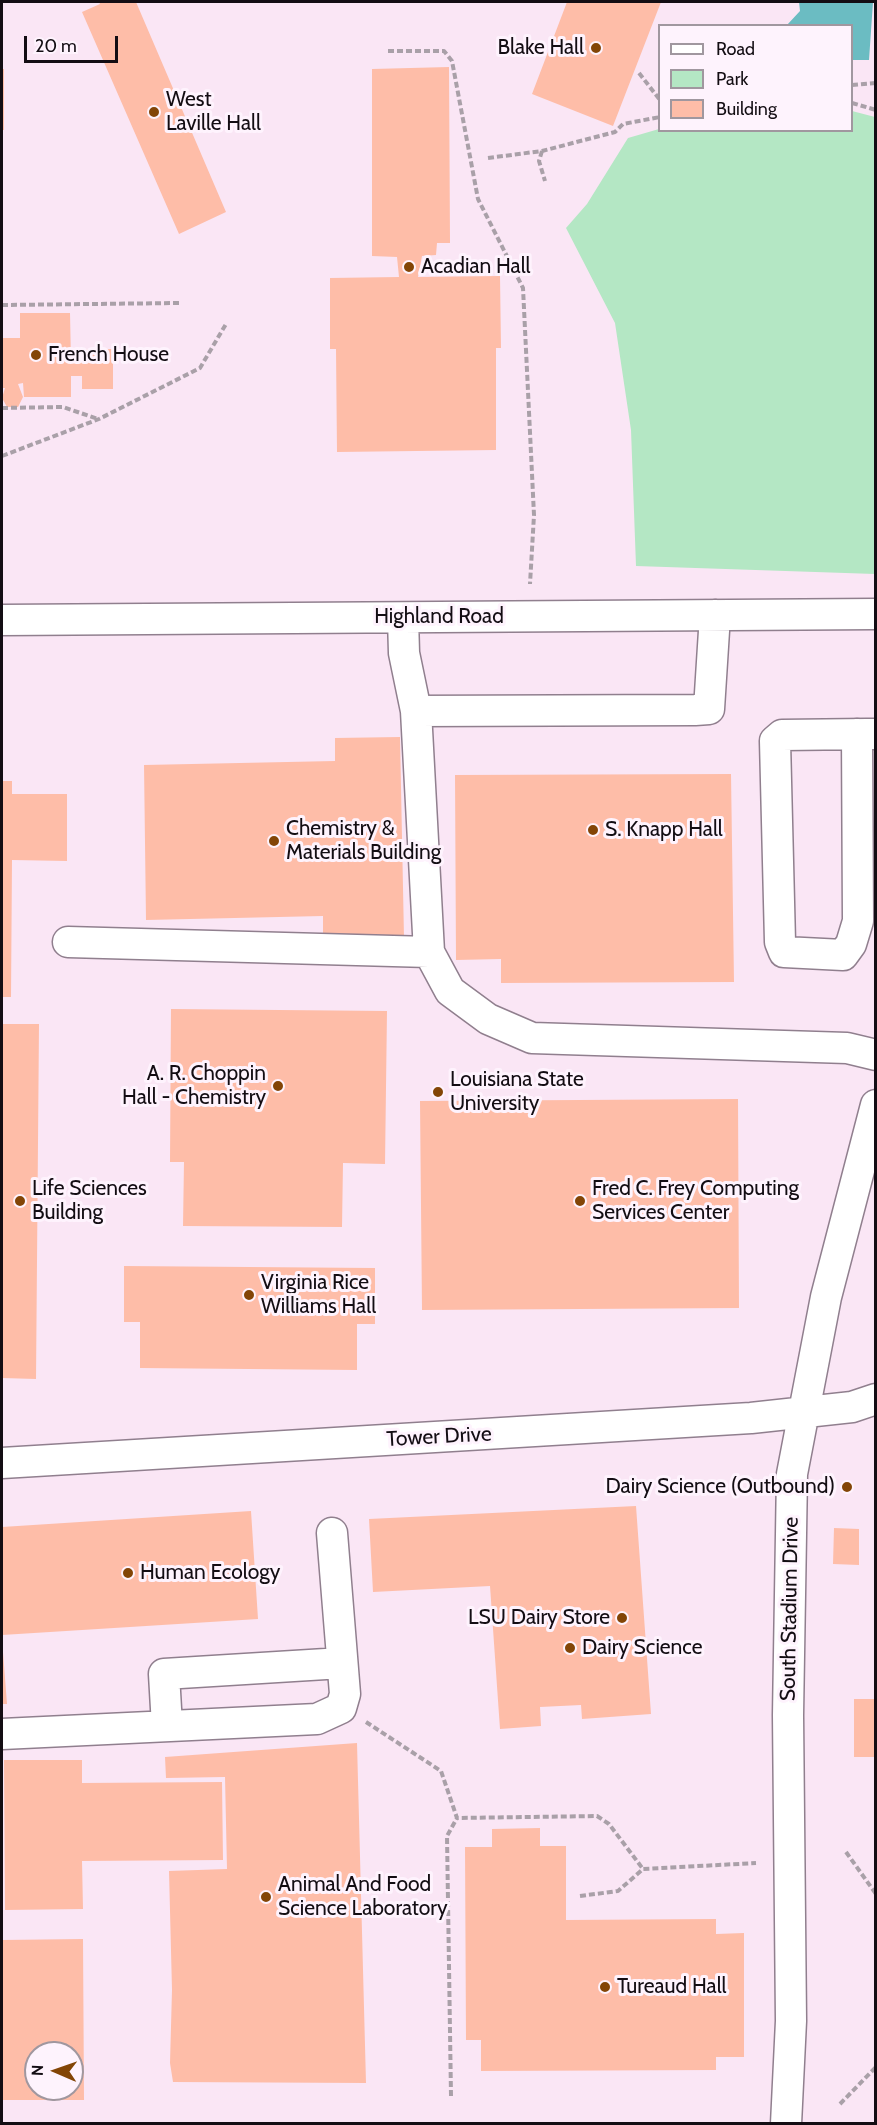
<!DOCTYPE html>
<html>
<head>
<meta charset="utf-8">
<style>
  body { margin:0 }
  #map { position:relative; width:877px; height:2125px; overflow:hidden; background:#fef3fd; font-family:Cabin,sans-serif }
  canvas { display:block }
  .frame { position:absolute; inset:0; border:3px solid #130d13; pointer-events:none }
  .legend { position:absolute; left:658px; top:24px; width:195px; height:108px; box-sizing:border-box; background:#fef3fd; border:2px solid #a0979f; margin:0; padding:8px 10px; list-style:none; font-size:18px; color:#130d13 }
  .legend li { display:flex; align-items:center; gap:12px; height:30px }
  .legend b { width:30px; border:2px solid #a0979f }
  .north { position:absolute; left:24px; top:2041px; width:60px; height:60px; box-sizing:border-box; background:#fef3fd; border:2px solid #a0979f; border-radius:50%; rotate:272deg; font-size:16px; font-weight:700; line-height:24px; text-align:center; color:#130d13 }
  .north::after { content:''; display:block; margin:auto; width:21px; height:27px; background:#834506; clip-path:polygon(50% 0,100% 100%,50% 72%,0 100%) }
  .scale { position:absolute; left:24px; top:36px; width:94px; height:27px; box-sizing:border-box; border:3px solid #130d13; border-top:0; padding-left:8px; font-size:18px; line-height:21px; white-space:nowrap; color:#130d13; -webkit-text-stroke:4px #fef3fd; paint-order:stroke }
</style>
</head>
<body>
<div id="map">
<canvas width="877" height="2125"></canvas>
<div class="frame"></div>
<ul class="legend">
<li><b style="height:8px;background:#fff"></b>Road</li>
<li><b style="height:16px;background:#b4e7c4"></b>Park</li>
<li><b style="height:16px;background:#febda8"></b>Building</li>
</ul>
<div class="north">N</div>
<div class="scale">20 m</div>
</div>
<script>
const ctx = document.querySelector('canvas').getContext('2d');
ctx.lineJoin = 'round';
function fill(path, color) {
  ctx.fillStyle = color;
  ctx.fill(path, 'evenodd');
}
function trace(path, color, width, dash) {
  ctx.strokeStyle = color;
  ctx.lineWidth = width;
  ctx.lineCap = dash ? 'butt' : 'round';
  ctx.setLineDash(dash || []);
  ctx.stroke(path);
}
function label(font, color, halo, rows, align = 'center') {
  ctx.font = font + ' Cabin,sans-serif';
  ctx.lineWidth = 6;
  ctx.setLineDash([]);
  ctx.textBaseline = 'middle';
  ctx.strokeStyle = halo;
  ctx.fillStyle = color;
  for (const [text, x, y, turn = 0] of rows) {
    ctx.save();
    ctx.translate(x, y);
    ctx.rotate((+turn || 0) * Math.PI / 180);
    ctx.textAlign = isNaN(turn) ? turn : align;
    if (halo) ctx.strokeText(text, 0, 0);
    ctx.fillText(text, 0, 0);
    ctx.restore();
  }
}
fill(new Path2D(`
  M2 2H875V2123H2ZM660 26H852V130H660ZM36 2053H72V2089H36Z`), '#fae6f5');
fill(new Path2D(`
  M852 111 875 117V574L636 566 631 430 615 323 566 228 587 204 628 138 659 129 852 130Z`), '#b4e7c4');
fill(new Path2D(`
  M799 2H873L869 60H852V26L787 25 800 11Z`), '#6bbcc2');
fill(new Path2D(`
  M99 2H136L226 212 179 234 82 12 100 4Z
  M567 2H661L613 126 532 94Z
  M449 67 450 243H437L436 255 422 256 418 277 500 276 501 348H496V450L337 452 336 349H330V278L399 277 397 257 372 256V69Z
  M2 69H4V130H2Z
  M20 313H70L71 361H82L81 349H113V389H82V376H71V397H24L23 383 18 384 23 397 18 407H7L2 398 5 388H2V338H20Z
  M400 737 404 938 323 939V916L146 920 144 765 335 761V738Z
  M731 774 734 982 501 983V959L456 960 455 775Z
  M2 781H12V794H67V861L12 860 11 997H2Z
  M171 1009 387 1011 385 1164 343 1163 342 1227 183 1226 184 1162H170Z
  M2 1024H39L36 1379 2 1378Z
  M738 1099 739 1308 422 1310 420 1101Z
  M124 1266 375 1268V1324H357V1370L140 1368V1322H124Z
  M636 1506 651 1714 582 1719 581 1705 540 1707 541 1726 500 1729 490 1586 373 1592 369 1519Z
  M251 1511 258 1619 2 1635V1527Z
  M834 1528 859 1529V1565L833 1564Z
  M2 1639 7 1704H2Z
  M854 1699H876V1757H854Z
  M357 1743 366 2083 173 2082 170 2063 172 1990 169 1871 227 1869 225 1777 166 1778 165 1757Z
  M4 1760H82V1783L222 1782 223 1860 82 1861 83 1909 5 1910Z
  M540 1828V1846H566V1920L716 1919V1934L744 1933V2057H716V2070L481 2071V2040H466L465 1847H492V1829Z
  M83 1939 84 2100H3L2 1940ZM36 2053H72V2089H36Z`), '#febda8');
const minor = new Path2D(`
  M403 618 404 653 416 711 695 710 709 709 715 615
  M2 620 876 614
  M416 711 429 952 450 991 488 1019 532 1038 847 1048 876 1055
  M857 734 858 921 851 944 843 955 784 952 780 942 775 741 782 735 867 734H876
  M68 942 429 952
  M2 1463 751 1418 852 1407 876 1399
  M167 1726 164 1674 342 1663
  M2 1734 317 1719 341 1708 345 1694 332 1533
  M786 2124 791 2021 788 1715 792 1474 826 1297 876 1105`);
trace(minor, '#907f8e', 33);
trace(new Path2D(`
  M388 51H444L452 61 478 199 523 288 534 515 530 584
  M639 73 660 100
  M852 85 876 83
  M852 103 876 110
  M542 151 539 161 545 181
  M488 158 542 151 615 132 623 124 660 117
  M2 305 180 303
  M2 408 63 407 98 419
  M2 456 99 419 200 368 226 324
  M366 1722 441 1771 457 1818 597 1816 609 1824 643 1869
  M846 1852 876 1894
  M580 1896 618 1891 643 1869 756 1863
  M451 2096 447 1836 457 1818
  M840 2104 876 2067`), '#a9a0a8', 4, [6, 3]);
trace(minor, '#fff', 30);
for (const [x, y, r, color] of [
  [596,48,6,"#834506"],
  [154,112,6,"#834506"],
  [409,267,6,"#834506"],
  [36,355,6,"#834506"],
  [593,830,6,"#834506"],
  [274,841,6,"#834506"],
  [278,1086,6,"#834506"],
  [438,1092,6,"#834506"],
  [20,1201,6,"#834506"],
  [580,1201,6,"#834506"],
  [249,1295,6,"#834506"],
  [847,1487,6,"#834506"],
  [128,1573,6,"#834506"],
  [622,1618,6,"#834506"],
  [570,1648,6,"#834506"],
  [266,1897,6,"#834506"],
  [605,1987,6,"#834506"]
]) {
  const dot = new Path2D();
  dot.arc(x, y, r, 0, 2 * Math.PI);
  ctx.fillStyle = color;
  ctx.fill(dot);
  trace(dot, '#fef3fd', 2);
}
label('21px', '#130d13', '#fef3fd', [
  ["Blake Hall",584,48,"right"],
  ["West",166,100],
  ["Laville Hall",166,124],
  ["Acadian Hall",421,267],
  ["French House",48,355],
  ["Chemistry &",286,829],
  ["Materials Building",286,853],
  ["S. Knapp Hall",605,830],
  ["A. R. Choppin",266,1074,"right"],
  ["Hall - Chemistry",266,1098,"right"],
  ["Louisiana State",450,1080],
  ["University",450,1104],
  ["Life Sciences",32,1189],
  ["Building",32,1213],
  ["Fred C. Frey Computing",592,1189],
  ["Services Center",592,1213],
  ["Virginia Rice",261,1283],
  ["Williams Hall",261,1307],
  ["Dairy Science (Outbound)",835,1487,"right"],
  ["Human Ecology",140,1573],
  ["LSU Dairy Store",610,1618,"right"],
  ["Dairy Science",582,1648],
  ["Animal And Food",278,1885],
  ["Science Laboratory",278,1909],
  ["Tureaud Hall",617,1987]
], 'left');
label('21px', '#130d13', '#fef3fd', [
  ["Highland Road",439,617],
  ["Tower Drive",439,1437,-3],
  ["South Stadium Drive",790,1609,-89]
]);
</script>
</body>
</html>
